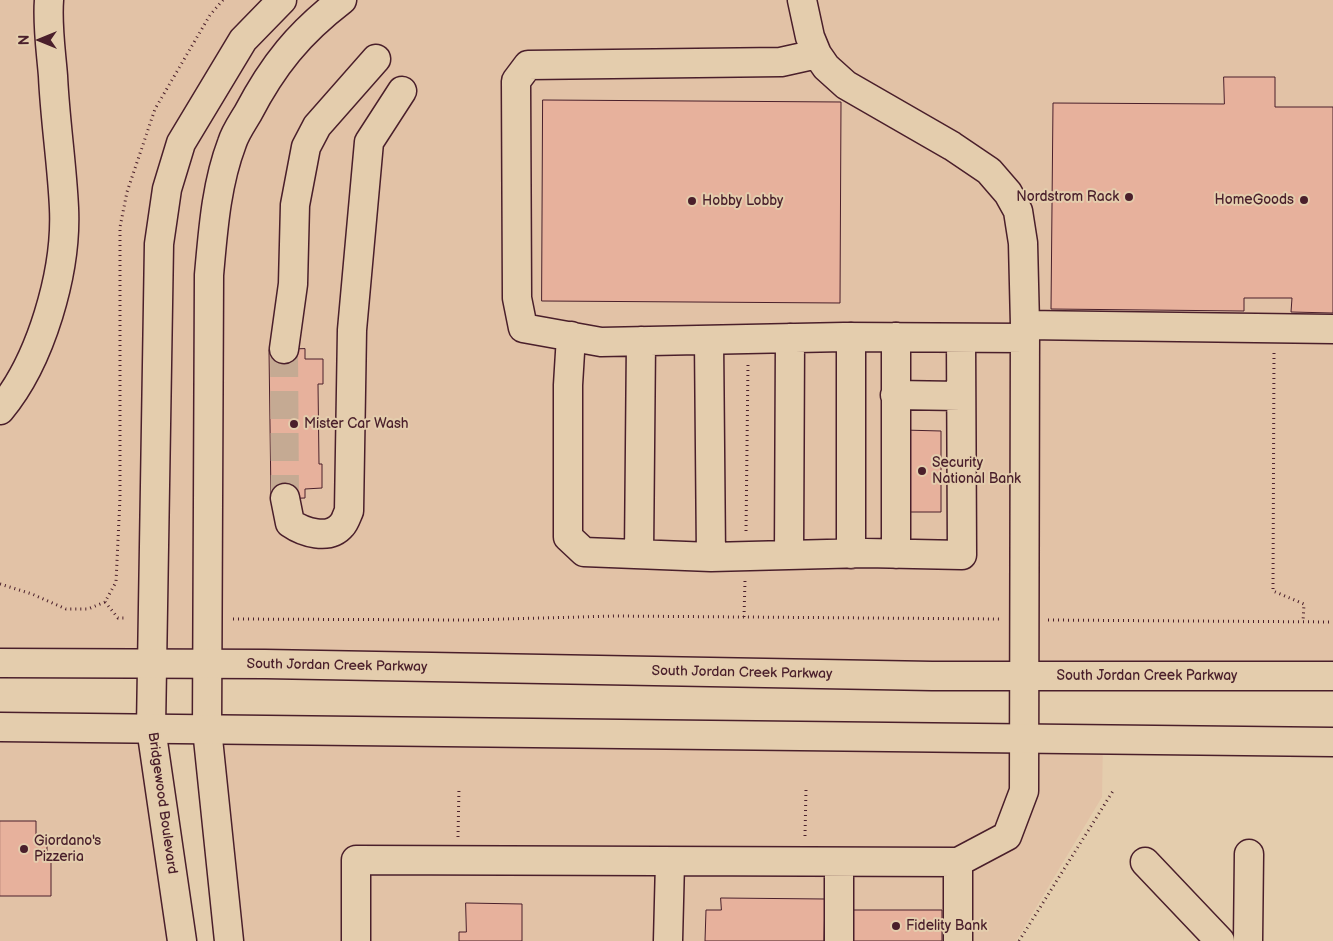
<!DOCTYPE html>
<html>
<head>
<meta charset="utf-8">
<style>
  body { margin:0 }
  #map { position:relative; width:1333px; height:941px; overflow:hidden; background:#e4cdad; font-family:"Balsamiq Sans",sans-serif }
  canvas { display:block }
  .north { position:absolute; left:15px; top:15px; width:50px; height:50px; -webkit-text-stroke:4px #e4cdad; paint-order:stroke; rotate:270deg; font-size:14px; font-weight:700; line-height:20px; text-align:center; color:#4a1f2b }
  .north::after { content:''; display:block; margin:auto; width:18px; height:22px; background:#4a1f2b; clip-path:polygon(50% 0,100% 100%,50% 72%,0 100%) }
</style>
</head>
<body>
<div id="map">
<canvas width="1333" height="941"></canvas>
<div class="north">N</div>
</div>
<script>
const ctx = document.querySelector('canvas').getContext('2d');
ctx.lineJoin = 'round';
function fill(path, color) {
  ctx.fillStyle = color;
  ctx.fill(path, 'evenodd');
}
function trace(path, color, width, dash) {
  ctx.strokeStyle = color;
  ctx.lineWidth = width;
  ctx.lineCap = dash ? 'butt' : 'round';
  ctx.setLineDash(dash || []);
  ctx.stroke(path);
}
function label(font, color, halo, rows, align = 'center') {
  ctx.font = font + ' "Balsamiq Sans",sans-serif';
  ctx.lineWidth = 4;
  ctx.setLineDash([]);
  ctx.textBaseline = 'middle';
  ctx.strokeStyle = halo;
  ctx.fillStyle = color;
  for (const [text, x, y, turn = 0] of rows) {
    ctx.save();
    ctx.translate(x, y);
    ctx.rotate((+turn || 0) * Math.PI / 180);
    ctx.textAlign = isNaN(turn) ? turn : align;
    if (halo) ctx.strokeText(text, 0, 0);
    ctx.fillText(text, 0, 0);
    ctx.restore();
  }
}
fill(new Path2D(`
  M0 0H1333V676L0 663Z
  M0 727 151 728 182 941H0Z
  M207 729 1103 739 1102 797 1016 941H229Z`), '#e2c2a6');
const building = new Path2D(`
  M1224 77H1275V107H1333V313L1291 312 1292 298H1244V311L1051 309 1053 103 1224 104Z
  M543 100 841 102 840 303 542 301Z
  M305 349V359H323V384H318L319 464H322V488L305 489V498L271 499 269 350Z
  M903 430 941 431V512H902Z
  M0 821H36V838H47V861H51V896H0Z
  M721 898 825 899 824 941H705L706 910H721Z
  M466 903 522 904V941H459V932H466Z
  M851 910H942V941H850Z`);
fill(building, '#e7b19c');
trace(building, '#4a1f2b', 1);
trace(new Path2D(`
  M284 349 285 498`), '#c5aa93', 28, [28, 14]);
const minor = new Path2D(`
  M817 54 781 62 528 65 516 81 517 298 523 328 601 342 844 337 1025 338
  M1025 325 1333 329
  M571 336 568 385V537L584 552 711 557 866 553 962 555 961 338
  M851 337V554
  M896 337V554
  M709 340 711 557
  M284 349 293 284 295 205 306 147 317 126 376 59
  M895 395 961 396
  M0 410C41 361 67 272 64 208 62 164 55 120 53 76 51 51 47 25 49 0
  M285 498 290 523C303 532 329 541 342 525 345 522 347 515 349 511L352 330 369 142 402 91
  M639 554 641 341
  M789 555 790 338
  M958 862V941
  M1145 862 1220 941
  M182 941 151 728 159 244 167 189 181 143 243 40 282 0
  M229 941 207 729 209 275C213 231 216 185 232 143 235 133 242 123 248 113 273 65 299 33 342 0
  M356 941V860L958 862 1007 836 1024 791 1025 325 1023 243 1018 211 1008 193 989 171 952 146 846 85 826 67 817 54 810 37 802 0
  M668 941 670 862
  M839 941V862
  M1248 941 1249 854`);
const major = new Path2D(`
  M0 663 265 664 932 676H1333
  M0 727 1333 742`);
trace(minor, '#4a1f2b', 31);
trace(major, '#4a1f2b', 31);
trace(new Path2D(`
  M1274 353 1273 591 1304 604 1303 622
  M746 531 748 363
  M0 584 32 594 66 609H88L105 602 116 582 120 498V227L127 192 155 109 210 15 223 0
  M105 602 118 618H127
  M744 617 745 580
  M233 619 467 620 616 616 999 619
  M1048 620 1333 622
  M805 836 806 789
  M458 837 459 787
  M1019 941 1113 791`), '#4a1f2b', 3, [1, 4]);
trace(minor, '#e4cdad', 28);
trace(major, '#e4cdad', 28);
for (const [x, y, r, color] of [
  [1129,197,5,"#4a1f2b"],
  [1304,200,5,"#4a1f2b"],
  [692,201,5,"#4a1f2b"],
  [294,424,5,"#4a1f2b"],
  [922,471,5,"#4a1f2b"],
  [24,849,5,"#4a1f2b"],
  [896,926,5,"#4a1f2b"]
]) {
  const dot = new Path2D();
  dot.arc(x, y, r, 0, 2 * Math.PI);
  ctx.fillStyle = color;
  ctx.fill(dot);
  trace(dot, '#e4cdad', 2);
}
label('14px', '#4a1f2b', '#e4cdad', [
  ["Nordstrom Rack",1119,197,"right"],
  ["HomeGoods",1294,200,"right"],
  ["Hobby Lobby",702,201],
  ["Mister Car Wash",304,424],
  ["Security",932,463],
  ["National Bank",932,479],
  ["Giordano's",34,841],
  ["Pizzeria",34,857],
  ["Fidelity Bank",906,926]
], 'left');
label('14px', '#4a1f2b', '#e4cdad', [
  ["South Jordan Creek Parkway",337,666,1],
  ["South Jordan Creek Parkway",742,673,1],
  ["South Jordan Creek Parkway",1147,676],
  ["Bridgewood Boulevard",162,803,82]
]);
</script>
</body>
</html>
